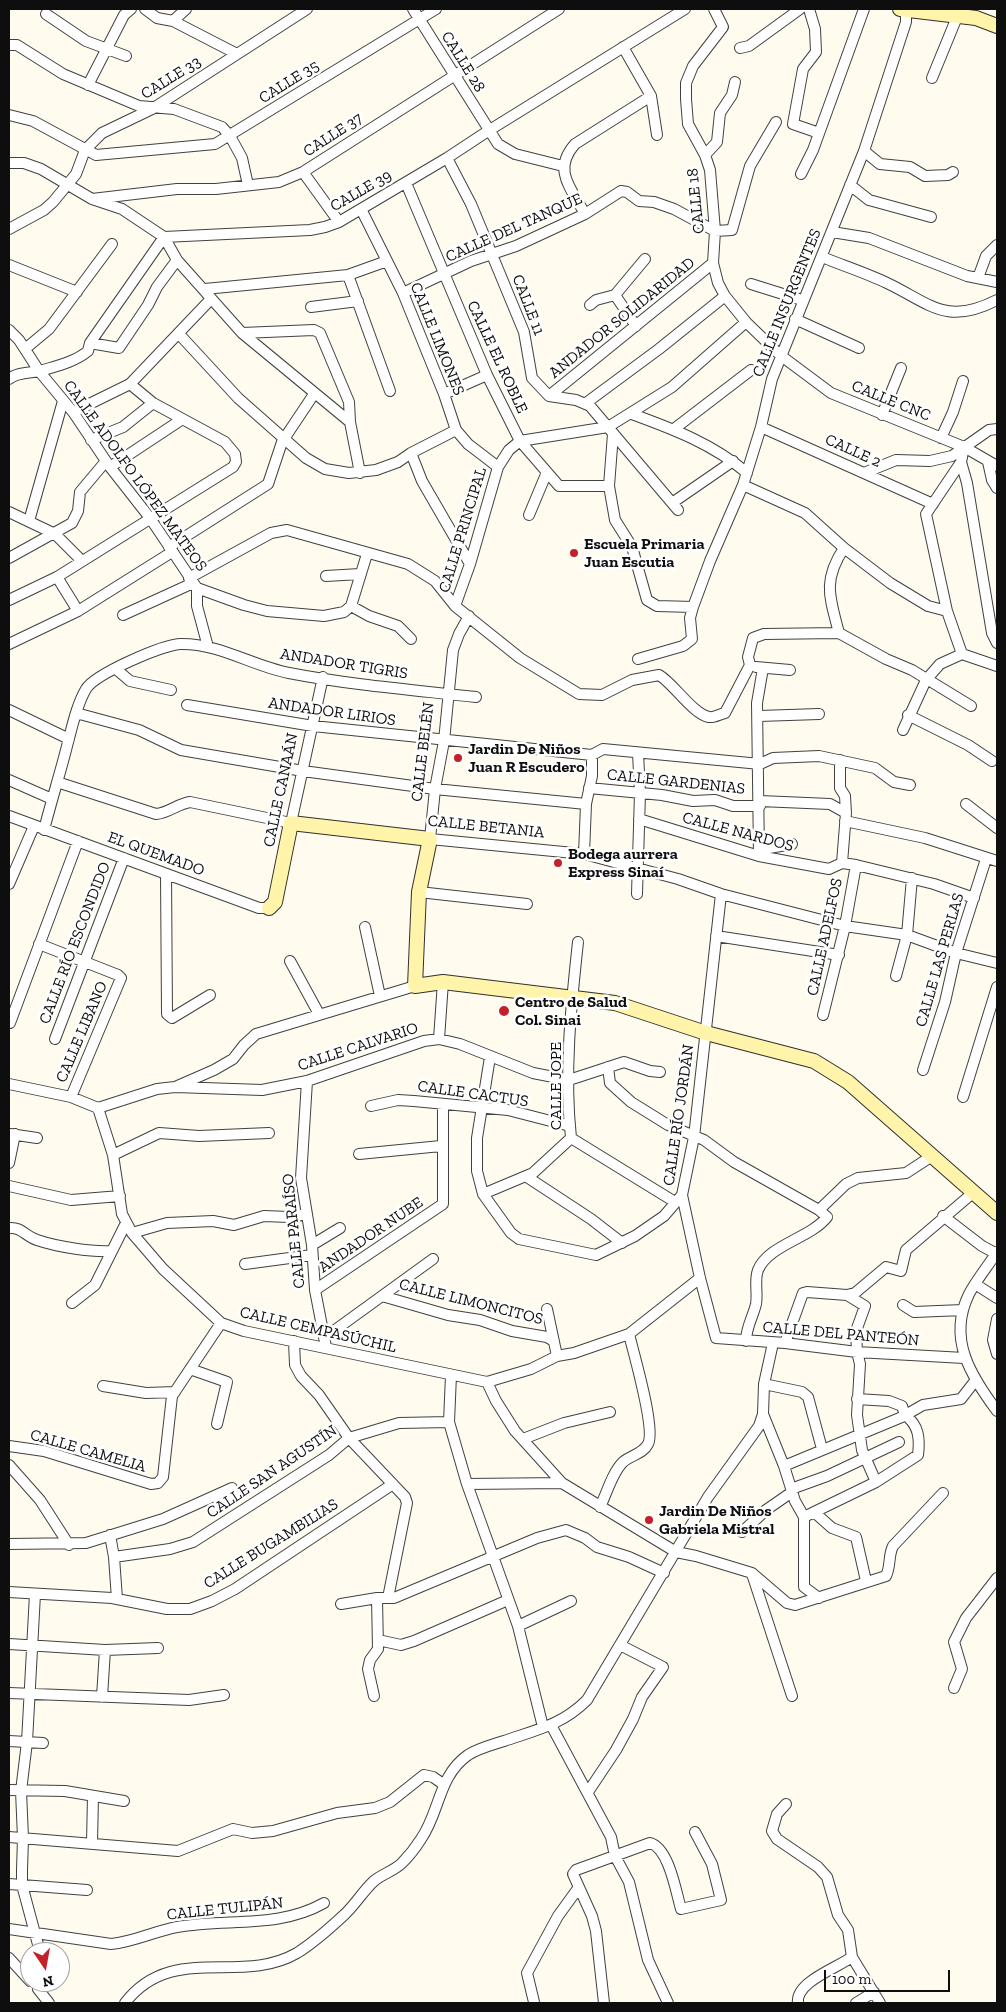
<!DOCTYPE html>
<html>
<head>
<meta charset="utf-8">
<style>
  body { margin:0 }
  #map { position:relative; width:1006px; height:2012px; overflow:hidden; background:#fffcef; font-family:"Zilla Slab",serif }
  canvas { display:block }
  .frame { position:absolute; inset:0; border:10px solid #0e0e0e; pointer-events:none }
  .north { position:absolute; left:20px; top:1942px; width:50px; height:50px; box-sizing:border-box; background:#fff; border:1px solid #9f9f9f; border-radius:50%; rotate:168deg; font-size:14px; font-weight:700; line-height:20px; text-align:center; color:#0e0e0e }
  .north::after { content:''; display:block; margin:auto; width:18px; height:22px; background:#c4202a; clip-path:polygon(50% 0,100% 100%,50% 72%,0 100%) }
  .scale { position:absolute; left:824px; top:1970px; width:126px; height:22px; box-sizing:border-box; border:2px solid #0e0e0e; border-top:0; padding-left:6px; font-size:15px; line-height:18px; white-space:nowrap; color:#0e0e0e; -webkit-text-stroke:4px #fff; paint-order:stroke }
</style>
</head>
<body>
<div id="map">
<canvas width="1006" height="2012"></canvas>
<div class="frame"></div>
<div class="north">N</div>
<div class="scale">100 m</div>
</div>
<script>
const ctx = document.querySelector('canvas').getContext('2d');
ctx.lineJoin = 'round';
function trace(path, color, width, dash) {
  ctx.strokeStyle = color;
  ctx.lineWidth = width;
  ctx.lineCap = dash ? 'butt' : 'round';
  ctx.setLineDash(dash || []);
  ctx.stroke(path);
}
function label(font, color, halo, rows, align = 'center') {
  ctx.font = font + ' "Zilla Slab",serif';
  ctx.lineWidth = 5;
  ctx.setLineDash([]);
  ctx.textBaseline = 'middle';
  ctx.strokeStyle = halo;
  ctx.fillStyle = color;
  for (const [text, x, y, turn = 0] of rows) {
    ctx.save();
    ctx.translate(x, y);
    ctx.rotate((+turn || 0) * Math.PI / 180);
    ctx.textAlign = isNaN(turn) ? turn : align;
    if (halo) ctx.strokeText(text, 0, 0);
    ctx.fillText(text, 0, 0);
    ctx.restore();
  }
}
const street = new Path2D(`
  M145 9 157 18 173 21 237 54
  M413 9 498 144 515 154 563 166
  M714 9 723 27 693 66 686 83V99L688 124 705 155 710 170 715 231 713 263 718 283 725 296 746 322 780 355 831 393 964 447 997 466
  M809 9 815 29 816 52 803 69 793 124 819 133
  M46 14 86 41 126 56
  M173 21 186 9
  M9 45H17L63 74 139 106 174 109 222 127 230 136 242 158 248 185
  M623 47 651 96 657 135
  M740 48 749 46 800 9
  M932 78 957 17
  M88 85 124 15 131 9
  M9 115 33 121 96 155 215 144 436 9
  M864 151 880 164 910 167 925 176 948 175 953 172
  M705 155 717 142 720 113 732 95 735 82
  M447 158 471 204 524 332 532 378 549 396 576 400 590 406 678 510
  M9 163H24L41 169 92 199 122 209 164 237 177 260 242 333 350 422 360 473
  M303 172 339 222
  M801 174 813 150 864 9
  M406 183 487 375 520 441 559 486H609
  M850 185 869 200 931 217
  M92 199 177 189H216L279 182 303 172 559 9
  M361 209 403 293 444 394 456 430 468 444 498 467
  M585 214C571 188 552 170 575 144L651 96
  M9 229 44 210 53 202 76 174 85 150 102 133 152 109 307 9
  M832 232 869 238 967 276 997 282
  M822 257C844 266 866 273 887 283 931 304 946 326 997 300
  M9 265 77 292
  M348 275 390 391
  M978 278 986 256 997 245
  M751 284 802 300
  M205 289 348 275 387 261
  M403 293 471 261 516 246 585 214 621 191 627 192 639 201 654 202 674 209 715 231 732 230 750 166 776 122
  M615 295 636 326
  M590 305 596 300 615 295 645 259
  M311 307 358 301
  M795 319 859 348
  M9 330 19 340 39 371 73 412 110 467 150 518 197 588 244 605 267 611 324 616 344 612 351 606 367 554
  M242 333 314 330 320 333 349 402 350 422
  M179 334 238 398 306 458 325 469 349 473 376 470 398 462 411 453 456 430
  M90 343 119 348 148 305 157 287 177 260
  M25 349 49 329 112 244
  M9 379C17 372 30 373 40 371 56 366 75 362 88 351L90 343 164 237 310 230 325 227 339 222 447 158 488 131 685 9
  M444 394 487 375
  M549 396 713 263
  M586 403 659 349 725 296
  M73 412 130 384 211 299
  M632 414C673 429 713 444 747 473
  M882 415 901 368
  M761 427 933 504
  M674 429 751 370
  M613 434 609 486 615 520 632 547 647 600 657 606 693 607
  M941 438 953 412 963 381
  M91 440 123 427 153 403
  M411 453 422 481 470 564
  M961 462 967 483 992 633 997 643
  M988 462 992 480 997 488
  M110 467 181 420
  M864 473 896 460 930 461 952 456 989 430 997 429
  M743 485 805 513 844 548 890 583 928 606 947 611
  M672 503 733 461
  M9 512 55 534 82 561
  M529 515 547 472
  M29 521 63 401
  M169 547 268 484 282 442 314 394
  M9 558 72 523 78 511 80 492 106 461
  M326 576 360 574
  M57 577 78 611
  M189 578 271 533 287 530 408 564 435 581 455 606 520 658 579 694 602 695 632 680 659 675C674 684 693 714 709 717 714 718 720 714 725 713L750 665 748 657 753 638 764 634 839 633 886 659 912 670 971 706
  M197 588V606L208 647
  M9 600 57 577 233 467 236 462 235 454 225 442 153 403 130 384
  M351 606 369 616 398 626 411 639
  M455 606 470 564 498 467 509 450 520 441 608 427 672 387 746 322
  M123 615 193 583
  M469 616 459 634 453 650 444 741 435 789 430 839 584 854 678 879 721 894 845 926 907 935 956 953 997 963
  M839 633C830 598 822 581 844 548
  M9 644 78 611 172 552
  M962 654 947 611 926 514 961 462 964 447
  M962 654 997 666
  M638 659 683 646 692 639 690 618 693 607 710 561 743 485 761 427 772 379 864 151 906 22V10
  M756 667 790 670
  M116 669 130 681 171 690
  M187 705 313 726 592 755
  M9 710 69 739
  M76 713 139 730 181 750 303 771 435 789 586 804
  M908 715 968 745 992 761
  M759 716 819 714
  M903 730 926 680 940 664 962 654
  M840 760V788L845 796 846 813 842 863
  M9 780 52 799
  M57 782 156 814C169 813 177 804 190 802L291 823 323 677
  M589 788 662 795 693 801 715 800 733 806H760
  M760 801 830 804 846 813
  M966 804 997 828
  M9 816 259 908H269
  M639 819 759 856 829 869 842 863 856 865 934 884 974 898
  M845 821 925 838 997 861
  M44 830C51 802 60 774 67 746 72 728 76 706 86 689 95 674 162 645 180 644 219 643 252 666 289 673 351 685 414 690 476 697
  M584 854 586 804 592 776V755L603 749 760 764 773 758 819 756 875 768 894 782 910 785
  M759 856 757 703 763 668
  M759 856 769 848 792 844
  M166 874 167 1014 172 1018 210 995
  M9 884 34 826
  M419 892 527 904
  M637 894 640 793 638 753
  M721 894 694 1137 682 1195 700 1278 716 1338 785 1343 857 1352 964 1358
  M365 927 380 996
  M716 936 839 955
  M578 942C571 1006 564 1073 571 1138L675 1202
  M39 944 118 975 121 978 71 1097
  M290 961 319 1014
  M896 976 907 935 912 878
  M823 1015 845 926 856 865
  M10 1023 78 841
  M55 1039 124 858
  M439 1039 443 982
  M490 1057 477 1138V1171L483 1194 511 1233 519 1239 596 1255 635 1236 664 1216 682 1195
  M608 1067 610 1083 631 1102 668 1125 704 1140 734 1162 819 1210 827 1217C811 1238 768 1245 758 1270 754 1280 758 1293 756 1304 753 1317 746 1327 746 1341
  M923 1070 945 1002 956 953 986 859
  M307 1081 301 1178 312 1245 315 1290 326 1347
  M9 1084 71 1097 98 1108 113 1155 122 1214 132 1233 163 1269 221 1323 244 1331 487 1382 531 1369 557 1356 574 1353 629 1334 700 1278
  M175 1087 262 1090 307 1081 424 1041 439 1039 460 1044 533 1073 569 1080 624 1062 650 1071 660 1072
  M963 1097 997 987
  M371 1106 398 1100 414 1101 508 1110 570 1126
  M98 1108 157 1089 175 1087 214 1070 233 1059 244 1045 256 1034 415 986
  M10 1134 37 1138
  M359 1154 441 1146
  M113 1155 159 1133 199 1136 269 1133
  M9 1163 15 1134
  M527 1177 591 1219 622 1243
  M9 1186 71 1200 120 1196
  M483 1194 533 1173 571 1138
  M819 1210 846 1184 858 1178 906 1173 932 1156
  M943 1216 982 1246 997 1254
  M9 1228C22 1227 25 1236 37 1240 58 1247 90 1252 112 1251
  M132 1233 167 1223 213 1221 234 1225 264 1216 289 1217 307 1214
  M312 1245 340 1228
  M997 1252C988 1266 977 1279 969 1294 947 1339 971 1376 997 1411
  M245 1264 312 1255
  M975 1284 997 1298
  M315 1290 443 1204V1104
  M847 1295 865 1306 856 1331 857 1352 860 1364 857 1415 862 1450 876 1482
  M382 1296 448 1315 480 1320 512 1331 547 1337 552 1340
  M72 1303 95 1285 126 1223
  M903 1305 914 1312 963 1310
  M547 1309 557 1356
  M997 1319 993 1340 997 1354
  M324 1338 433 1259
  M294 1341 295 1365 301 1376 319 1395 349 1438 405 1497 407 1503 388 1598
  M785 1343 803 1293 807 1292 847 1295 855 1293 886 1267 901 1271 906 1250 974 1192
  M190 1369 227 1382 217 1424
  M451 1375 449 1422 467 1484 518 1626 543 1727
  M487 1382 496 1401 515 1431 562 1483 676 1552 696 1556 752 1573 787 1603 795 1605 886 1576C891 1566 888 1556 893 1546L943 1493
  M764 1384 802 1392 808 1397 822 1449
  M103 1386 146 1393 175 1392
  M857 1399 889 1401 902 1406 905 1415
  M763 1414 784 1466 795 1501 804 1517V1587L819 1598
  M523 1439 564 1423 610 1412
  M9 1446 44 1451 151 1484 158 1483 163 1477 172 1396 221 1323
  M9 1465 40 1500 69 1545
  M784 1466 902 1417 923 1405 961 1399 975 1381
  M467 1484 562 1483
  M791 1489 827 1476 899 1442
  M600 1507C607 1493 612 1473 623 1462 631 1455 643 1454 648 1444 656 1429 634 1355 629 1334
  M814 1512 832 1528 856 1537 866 1581
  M804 1517 876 1482 918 1455C920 1439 919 1425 905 1415
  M742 1532 766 1510 792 1492
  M110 1535 114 1557 117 1599
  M9 1544 86 1543 163 1519 232 1488
  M114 1557 170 1549 193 1542 329 1455 349 1438 399 1423 449 1422
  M752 1574 792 1696
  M9 1592 112 1598 167 1609H190L212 1601 235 1589 393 1484
  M35 1594 27 1742 21 1791 23 1838 22 1870V1885L40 1952
  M341 1604 377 1598H394L537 1538 566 1530 585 1538 597 1547 629 1557 664 1573
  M518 1626 571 1601
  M378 1640 401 1645 414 1641 508 1600
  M9 1644 105 1650 158 1648
  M954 1688 962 1669 954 1642 966 1618 997 1578
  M9 1693 189 1700 224 1695
  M374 1696 368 1669 370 1660 378 1649 377 1598
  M102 1697 105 1650
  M551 1725 611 1837 615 1856 629 1882 648 1960 668 2003
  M9 1741 43 1743
  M9 1790 65 1791 124 1801
  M588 1792 616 1750 633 1719 642 1697 663 1667 620 1645
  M786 1804 777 1814 772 1831 777 1839 818 1867 827 1877 838 1915 848 1930 852 1957 880 2003
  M9 1837 178 1851 233 1829 252 1833 273 1831 337 1813 375 1808 390 1802 424 1775 433 1777 443 1784
  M92 1843 93 1796
  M9 1884 87 1890
  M9 1929 111 1944C134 1942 155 1931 177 1927 227 1918 278 1929 324 1903
  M9 1958 30 1981
  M41 1982 38 1989 49 2003
  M534 2002 527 1973 558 1916 579 1887
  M125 2003C172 1942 240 1986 297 1953 313 1943 330 1928 344 1915 355 1905 363 1891 374 1881 382 1874 394 1871 402 1863 409 1856 416 1847 421 1839 440 1812 438 1776 468 1755 479 1748 492 1745 504 1741 536 1730 562 1725 587 1700L708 1497 759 1426 763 1414 764 1384 773 1343
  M604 2003 596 1931 592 1916 573 1874 576 1870 650 1843C669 1848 676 1892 681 1909L721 1900 712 1864 695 1832
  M798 2003C795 1982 837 1968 852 1957
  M856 2003 874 1992`);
const secondary = new Path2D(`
  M900 9 976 18 997 26
  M269 908 275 902 291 823 430 839 419 892 415 986 443 982 615 1003 706 1033 814 1061 848 1082 997 1213`);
trace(street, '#414141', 12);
trace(secondary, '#303030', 16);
trace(street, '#fff', 10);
trace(secondary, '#fff4aa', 14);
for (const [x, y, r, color] of [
  [574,553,5,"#c4202a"],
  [458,758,5,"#c4202a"],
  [558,863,5,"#c4202a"],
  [504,1011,6,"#c4202a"],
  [649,1520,5,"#c4202a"]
]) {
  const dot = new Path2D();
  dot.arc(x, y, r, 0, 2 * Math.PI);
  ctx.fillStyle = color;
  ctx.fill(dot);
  trace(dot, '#fff', 2);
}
label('16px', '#0e0e0e', '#fff', [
  ["CALLE 28",463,62,58],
  ["CALLE 33",171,78,-32],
  ["CALLE 35",289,82,-32],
  ["CALLE 37",333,135,-33],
  ["CALLE 39",361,191,-30],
  ["CALLE 18",696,201,-96],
  ["CALLE DEL TANQUE",514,228,-24],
  ["CALLE INSURGENTES",787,303,-68],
  ["CALLE 11",528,305,69],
  ["ANDADOR SOLIDARIDAD",622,318,-39],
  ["CALLE LIMONES",437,339,68],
  ["CALLE EL ROBLE",497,357,65],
  ["CALLE CNC",891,401,22],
  ["CALLE 2",853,451,24],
  ["CALLE ADOLFO LÓPEZ MATEOS",135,476,54],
  ["CALLE PRINCIPAL",463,530,-73],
  ["ANDADOR TIGRIS",344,664,9],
  ["ANDADOR LIRIOS",332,712,8],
  ["CALLE BELÉN",423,752,-83],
  ["CALLE GARDENIAS",676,782,6],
  ["CALLE CANAÁN",281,790,-78],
  ["CALLE BETANIA",486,827,6],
  ["CALLE NARDOS",738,832,15],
  ["EL QUEMADO",156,854,20],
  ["CALLE ADELFOS",825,937,-78],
  ["CALLE RÍO ESCONDIDO",75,943,-69],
  ["CALLE LAS PERLAS",940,960,-74],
  ["CALLE LIBANO",82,1032,-67],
  ["CALLE CALVARIO",358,1047,-18],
  ["CALLE JOPE",556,1086,-90],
  ["CALLE CACTUS",473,1094,8],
  ["CALLE RÍO JORDÁN",679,1115,-82],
  ["CALLE PARAÍSO",294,1231,-96],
  ["ANDADOR NUBE",371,1235,-34],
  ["CALLE LIMONCITOS",471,1302,14],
  ["CALLE CEMPASÚCHIL",318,1330,13],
  ["CALLE DEL PANTEÓN",841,1334,5],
  ["CALLE CAMELIA",88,1451,16],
  ["CALLE SAN AGUSTÍN",272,1472,-34],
  ["CALLE BUGAMBILIAS",271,1544,-32],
  ["CALLE TULIPÁN",225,1909,-6]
]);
label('bold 16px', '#0e0e0e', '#fff', [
  ["Escuela Primaria",584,544],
  ["Juan Escutia",584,562],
  ["Jardin De Niños",468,749],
  ["Juan R Escudero",468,767],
  ["Bodega aurrera",568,854],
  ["Express Sinaí",568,872],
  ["Centro de Salud",515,1002],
  ["Col. Sinai",515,1020],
  ["Jardin De Niños",659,1511],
  ["Gabriela Mistral",659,1529]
], 'left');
</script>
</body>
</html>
